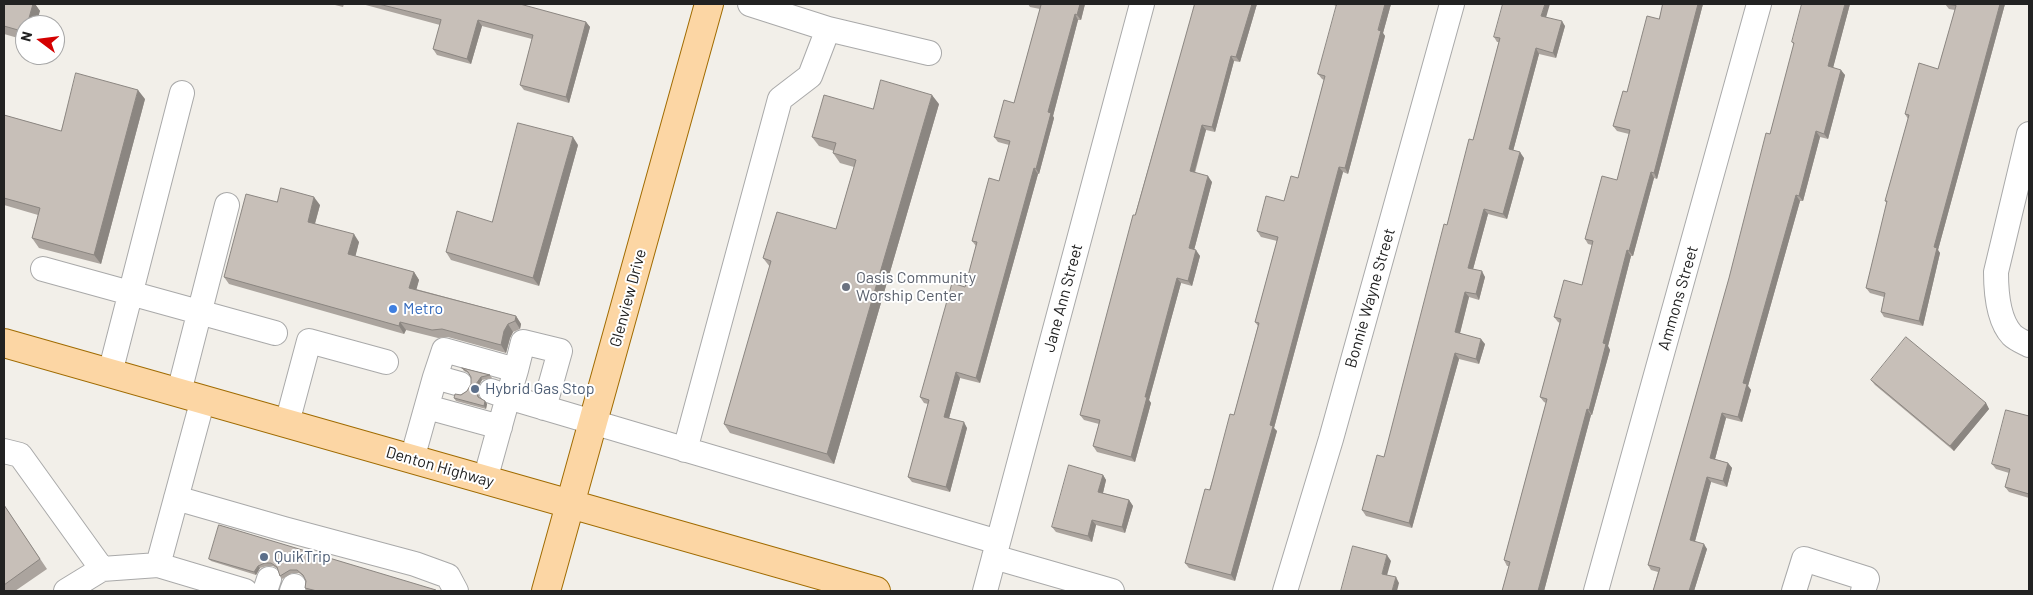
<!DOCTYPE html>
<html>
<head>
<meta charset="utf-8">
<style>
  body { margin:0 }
  #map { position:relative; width:2033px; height:595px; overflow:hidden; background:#f2efe9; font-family:Barlow,sans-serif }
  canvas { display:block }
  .frame { position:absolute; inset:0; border:5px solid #222; pointer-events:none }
  .north { position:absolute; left:15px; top:15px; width:50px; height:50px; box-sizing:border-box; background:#fff; border:1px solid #a7a7a7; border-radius:50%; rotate:285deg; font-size:14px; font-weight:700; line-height:20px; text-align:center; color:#222 }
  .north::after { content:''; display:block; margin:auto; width:18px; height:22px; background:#d40000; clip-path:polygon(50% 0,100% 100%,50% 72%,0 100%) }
</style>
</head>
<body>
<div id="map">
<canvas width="2033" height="595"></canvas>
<div class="frame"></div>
<div class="north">N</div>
</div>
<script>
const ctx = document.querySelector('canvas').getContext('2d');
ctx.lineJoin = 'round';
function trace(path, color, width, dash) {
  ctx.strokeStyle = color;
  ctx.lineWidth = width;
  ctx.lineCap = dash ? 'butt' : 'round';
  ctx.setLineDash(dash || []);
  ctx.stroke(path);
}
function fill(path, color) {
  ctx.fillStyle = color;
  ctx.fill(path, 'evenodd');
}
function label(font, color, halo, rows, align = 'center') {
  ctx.font = font + ' Barlow,sans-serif';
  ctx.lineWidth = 4;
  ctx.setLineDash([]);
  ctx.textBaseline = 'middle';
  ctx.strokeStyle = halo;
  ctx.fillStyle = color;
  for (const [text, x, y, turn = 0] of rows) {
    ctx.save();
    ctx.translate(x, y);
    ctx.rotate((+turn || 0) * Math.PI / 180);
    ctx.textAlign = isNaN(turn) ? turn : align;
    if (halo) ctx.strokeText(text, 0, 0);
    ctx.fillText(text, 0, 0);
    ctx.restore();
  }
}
const minor = new Path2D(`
  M750 4 828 29 929 53
  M2029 134 1996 272C1996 291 1998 320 2012 335 2016 339 2023 342 2029 345
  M43 269 275 333
  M516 370 523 342 560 351 544 408
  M110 373 182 93
  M435 377 444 350 516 370 508 397 491 391
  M179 392 227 205
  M203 399 158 565 245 591
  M427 407 500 427
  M287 423 309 341 386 362
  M685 450 780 99 810 76 828 29
  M4 451 20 455 102 569 158 565
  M412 459 435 377 460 384
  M485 480 508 397 998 542
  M176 498 284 529 415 564 448 576 456 591
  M994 557 1112 591
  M66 591 102 569
  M265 591 269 579
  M292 591 294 586
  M985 591 1142 4
  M1285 591 1331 439 1452 4
  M1596 591 1759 4
  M1794 591 1804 559 1867 579 1863 591`);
const major = new Path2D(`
  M4 343 876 591
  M546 591 709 4`);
trace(minor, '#a9a9a9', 26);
trace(major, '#a06b00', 30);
trace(minor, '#fff', 24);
trace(major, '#fcd6a4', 28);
fill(new Path2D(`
  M4 4H35L40 11 25 25V40L4 34Z
  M331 4H344L343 7Z
  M362 4H526L525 6 586 22 590 27 569 103 524 90 520 85 532 39 482 26 471 64 437 55 433 49 440 25Z
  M1028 4H1085L1081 20H1078L1053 116 1054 118 1039 174H1038L980 383 960 378 949 418 967 428 950 492 912 482 908 477 928 404 924 403 920 397 965 287 976 246 972 241 999 181 1009 145 998 142 994 137 1014 103 1040 9 1030 7Z
  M1195 4H1257L1240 62 1234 61 1215 132 1206 130 1195 173 1212 182 1194 250 1200 256 1192 286 1181 283 1149 400 1151 403 1135 462 1097 452 1093 446 1099 424 1084 420 1080 415 1135 215Z
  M1330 4H1391L1383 33 1385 36 1348 174 1343 172 1274 428 1277 431 1235 581 1189 568 1185 563 1234 415 1258 326 1255 322 1277 241 1261 237 1257 231 1284 201 1298 178 1324 80 1322 79 1318 74 1337 6Z
  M1663 4H1703L1657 179 1654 178 1633 256H1631L1608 346 1610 350 1592 415H1591L1544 591H1502L1509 566H1507L1504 560 1546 403 1544 402 1540 397 1560 323 1558 322 1554 317 1582 285 1592 245 1588 244 1585 239 1617 180 1629 134 1617 131 1613 126 1627 92 1659 19Z
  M1850 4 1833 67 1845 75 1828 139 1820 137 1803 201H1800L1748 386 1751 390 1742 422 1726 418 1715 459 1728 463 1732 468 1727 487 1711 482 1695 541 1707 549 1694 591H1653L1658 572 1651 570 1648 565 1770 134 1794 45 1792 42Z
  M1945 4H2005L1938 250 1940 253 1923 326 1884 317 1881 312 1884 297 1870 293 1866 288 1887 203 1885 201 1908 119 1905 114 1938 69 1955 10 1949 9Z
  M1546 17 1565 26 1556 58 1539 54 1513 151 1524 158 1507 219 1488 214 1473 269 1485 277 1479 300 1469 297 1460 333 1485 344 1479 364 1459 359 1412 528 1366 516 1362 510 1384 457 1447 225 1473 140 1499 42H1497L1494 37Z
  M145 99 101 264 39 248 32 238 38 215 4 205V115L61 131Z
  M939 104 834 464 730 433 724 424 770 267 763 258 836 229 854 167 840 163 833 153 834 151 819 146 812 137 873 109Z
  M578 145 539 286 451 260 446 252 492 222Z
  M277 202 320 205 315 224 359 242 355 256 414 272 419 280 416 289 516 316 521 324 520 329 513 332 510 338 506 353 448 337 438 338 406 330 404 334 229 284 224 277Z
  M462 368 490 375 492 378 482 380 478 387V394L479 397 485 401 487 404 486 409 456 401 454 398 467 391 471 384V377L470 374 464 371Z
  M1871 380 1986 403 1989 409 1954 451 1875 385Z
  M2029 416V498L2009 492 2005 487 2009 473 1996 469 1992 464Z
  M1103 475 1106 480 1103 493 1129 500 1133 506 1125 533 1096 525 1092 542 1056 532 1052 527Z
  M4 505 47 569 15 591H4Z
  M219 525 437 591H307L305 588 306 581 304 577 299 573H292L282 579 280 576 278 569 273 566H267L260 568 256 575 211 561 209 559Z`), '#aba49e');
fill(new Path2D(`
  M33 4H35L40 11 36 25H27Z
  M1080 4H1085L1081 20 1077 15Z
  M1252 4H1257L1240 62 1236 57Z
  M1385 4H1391L1383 33 1385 36 1348 174 1345 168Z
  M1545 4H1550L1545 21 1541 16Z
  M1698 4H1703L1657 179 1654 173Z
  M1845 4H1850L1832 72 1828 66Z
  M2000 4H2005L1938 250 1940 253 1923 326 1919 321 1934 247Z
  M1075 14 1078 20 1053 116 1054 118 1039 174 1036 169 1048 112Z
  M478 20 482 26 471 64 467 59Z
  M1562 21 1565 26 1556 58 1553 53Z
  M586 22 590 27 569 103 566 97Z
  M1536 48 1539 54 1512 155 1509 149Z
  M1231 56 1234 61 1215 132 1212 127Z
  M1841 70 1845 75 1828 139 1824 134Z
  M138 90 145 99 101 264 94 255Z
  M932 95 939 104 834 464 827 454Z
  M1202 125 1206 130 1193 177 1190 171Z
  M1816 131 1820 137 1803 201 1799 196Z
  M573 137 578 145 539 286 533 278Z
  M1520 152 1524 158 1507 219 1503 214Z
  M1339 167 1343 172 1274 428 1277 431 1235 581 1231 575 1270 425Z
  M1034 168 1038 174 980 383 976 378Z
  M1651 172 1654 178 1633 256 1629 251Z
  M1208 176 1212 182 1193 254 1189 248Z
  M1796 195 1800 201 1748 386 1751 390 1742 422 1738 417 1743 383Z
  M314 197 320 205 313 230 308 222Z
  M1484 209 1488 214 1472 273 1468 268Z
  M354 234 359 242 354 262 348 254Z
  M1196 250 1200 256 1192 286 1188 281Z
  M1627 250 1631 256 1608 346 1610 350 1592 415 1589 410 1603 343Z
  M1482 271 1485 277 1479 300 1476 294Z
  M414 272 419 280 415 295 409 288Z
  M1177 278 1181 283 1149 400 1151 403 1135 462 1131 457 1145 397Z
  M1465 292 1469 297 1459 337 1455 332Z
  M516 316 521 324 520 329 515 321Z
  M400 322 406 330 404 334 399 326Z
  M508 324 513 332 510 338 506 353 501 345 504 331Z
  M1481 339 1485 344 1479 364 1476 359Z
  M1455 353 1459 359 1412 528 1409 523Z
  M956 372 960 378 948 422 944 417Z
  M481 377 482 380 478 387V394L480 400 476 391V384Z
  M485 401 487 404 486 409 484 406Z
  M1986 403 1989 409 1954 451 1950 446Z
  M1587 409 1591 415 1544 591H1538Z
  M1722 413 1726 418 1714 463 1710 458Z
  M964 422 967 428 950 492 946 487Z
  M1728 463 1732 468 1727 487 1723 481Z
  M1103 475 1106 480 1102 497 1098 492Z
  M1707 477 1711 482 1694 545 1690 540Z
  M1129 500 1133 506 1125 533 1122 527Z
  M1092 520 1096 525 1092 542 1088 536Z
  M1704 544 1707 549 1694 591H1689Z
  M1387 555 1391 561 1386 579 1382 574Z
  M258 566 260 568 256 575 254 572Z
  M1396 577 1399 583 1397 591H1392Z`), '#8b8681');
const building = new Path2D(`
  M4 4H33L27 25H25V32L4 26Z
  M379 4H521H520L586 22 566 97 520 85 533 35 478 20 467 59 433 49 441 20Z
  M1036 4H1080L1077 15 1075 14 1048 112 1051 113 1036 169 1034 168 976 378 956 372 944 417 964 422 946 487 908 477 929 400 920 397 952 283 965 287 977 242 972 241 989 178 999 181 1010 141 994 137 1004 100 1014 103 1041 5Z
  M1195 4H1252L1236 57 1231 56 1212 127 1202 125 1190 171 1208 176 1189 248 1196 250 1188 281 1177 278 1145 397H1147L1131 457 1093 446 1100 420 1080 415 1133 215H1135Z
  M1337 4H1385L1378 30 1381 31 1345 168 1339 167 1270 425 1273 426 1231 575 1185 563 1205 489 1210 490 1230 414 1234 415 1259 323 1255 322 1278 237 1257 231 1266 196 1284 201 1291 176 1298 178 1325 76 1318 74Z
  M1503 4H1545L1541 16 1562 21 1553 53 1536 48 1509 149 1520 152 1503 214 1484 209 1468 268 1482 271 1476 294 1465 292 1455 332 1481 339 1476 359 1455 353 1409 523 1362 510 1377 455 1384 457 1444 224 1447 225 1469 139 1473 140 1500 38 1494 37Z
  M1663 4H1698L1654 173 1651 172 1629 251 1627 250 1603 343 1606 344 1589 410 1587 409 1538 591H1502L1510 562 1504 560 1547 399 1540 397 1561 319 1554 317 1564 280 1582 285 1593 241 1585 239 1602 176 1617 180 1630 130 1613 126 1623 91 1627 92 1647 16 1659 19Z
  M1802 4H1845L1828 66 1841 70 1824 134 1816 131 1799 196 1796 195 1743 383 1747 384 1738 417 1722 413 1710 458 1728 463 1723 481 1707 477 1690 540 1704 544 1689 591H1653L1660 568 1648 565 1729 278 1766 133 1770 134 1794 43 1792 42Z
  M1947 4H2000L1934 247 1937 248 1919 321 1881 312 1885 293 1866 288 1887 201H1885L1909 115 1905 114 1919 63 1938 69 1956 6Z
  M76 73 138 90 94 255 32 238 40 208 4 198V115L61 131Z
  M881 80 932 95 827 454 724 424 771 261 763 258 777 212 836 229 856 160 833 153 836 143 812 137 824 95 873 109Z
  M518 123 573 137 533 278 446 252 457 211 492 222Z
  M281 188 314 197 308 222 354 234 348 254 414 272 409 288 516 316 515 321 508 324 504 331 501 345 442 329 432 330 400 322 399 326 224 277 246 194 277 202Z
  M1906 337 1986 403 1950 446 1871 380Z
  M462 368 490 375 481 377 476 384V391L478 397 485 401 484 406 454 398 455 394 461 395 467 391 471 384V377L468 372Z
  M2006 410 2029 416V494L2005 487 2010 469 1992 464Z
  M1069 465 1103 475 1098 492 1129 500 1122 527 1092 520 1088 536 1052 527Z
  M4 505 40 559 4 585Z
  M219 525 436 590V591H317L305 588 306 581 303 575 297 570H290L280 576 277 567 271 563H265L258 566 254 572 209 559Z
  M1353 546 1387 555 1382 574 1396 577 1392 591H1341Z`);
fill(building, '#c7bfb8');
trace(building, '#8b8681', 1);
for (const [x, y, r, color] of [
  [846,287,5,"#6b7280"],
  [393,309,5,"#3f7fe0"],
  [475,389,5,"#5c6f8a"],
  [264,557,5,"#5c6f8a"]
]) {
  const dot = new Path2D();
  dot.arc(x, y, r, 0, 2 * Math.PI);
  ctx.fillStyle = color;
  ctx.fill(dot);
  trace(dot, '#fff', 2);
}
label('16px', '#5b616d', '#fff', [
  ["Oasis Community",856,278],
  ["Worship Center",856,296]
], 'left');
label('16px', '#222', '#fff', [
  ["Glenview Drive",628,298,-75],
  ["Jane Ann Street",1063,298,-75],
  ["Bonnie Wayne Street",1370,298,-74],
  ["Ammons Street",1678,298,-74],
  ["Denton Highway",440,467,16]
]);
label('16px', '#366cbe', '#fff', [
  ["Metro",403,309]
], 'left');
label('16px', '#4e5e75', '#fff', [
  ["Hybrid Gas Stop",485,389],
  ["QuikTrip",274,557]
], 'left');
</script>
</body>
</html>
